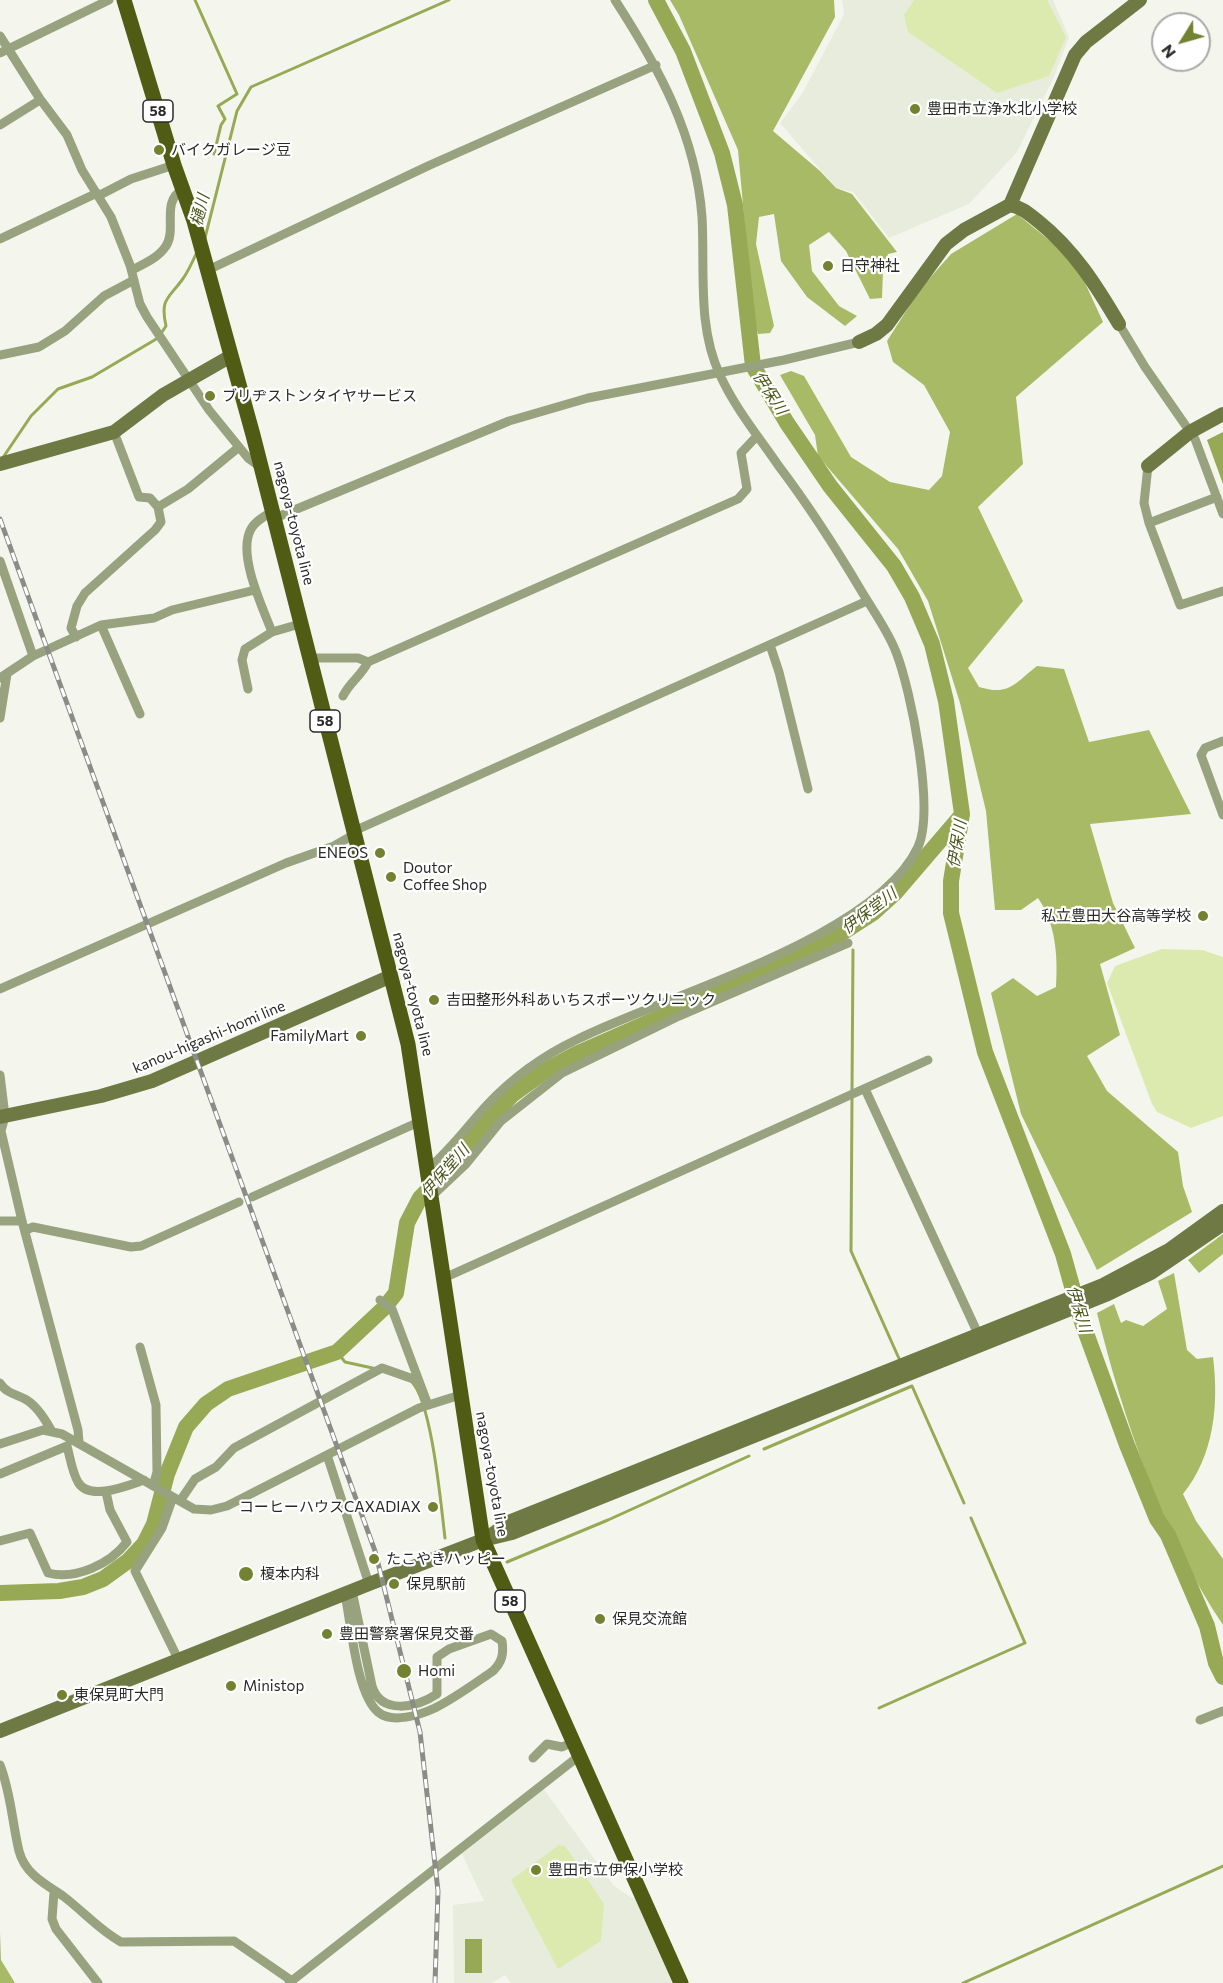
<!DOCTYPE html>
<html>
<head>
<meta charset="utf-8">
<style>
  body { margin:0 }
  #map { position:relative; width:1223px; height:1983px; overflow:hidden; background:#f4f6ee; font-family:Commissioner,sans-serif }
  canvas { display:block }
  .north { position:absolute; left:1151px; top:12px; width:60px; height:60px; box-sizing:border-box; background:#fff; border:2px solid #aaaaa9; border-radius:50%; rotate:233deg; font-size:16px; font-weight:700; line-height:24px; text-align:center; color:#2a2b28 }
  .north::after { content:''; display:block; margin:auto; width:21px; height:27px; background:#728230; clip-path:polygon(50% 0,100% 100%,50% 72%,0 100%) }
</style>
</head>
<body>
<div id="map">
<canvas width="1223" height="1983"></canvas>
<div class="north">N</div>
</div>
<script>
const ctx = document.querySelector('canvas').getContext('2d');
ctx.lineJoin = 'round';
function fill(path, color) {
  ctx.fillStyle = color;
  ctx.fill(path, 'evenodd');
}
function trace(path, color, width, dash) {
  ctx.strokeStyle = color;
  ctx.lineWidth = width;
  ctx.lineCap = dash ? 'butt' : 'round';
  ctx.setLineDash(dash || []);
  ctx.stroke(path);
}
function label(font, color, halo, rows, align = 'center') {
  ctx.font = font + ' Commissioner,"Noto Sans JP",sans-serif';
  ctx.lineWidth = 4.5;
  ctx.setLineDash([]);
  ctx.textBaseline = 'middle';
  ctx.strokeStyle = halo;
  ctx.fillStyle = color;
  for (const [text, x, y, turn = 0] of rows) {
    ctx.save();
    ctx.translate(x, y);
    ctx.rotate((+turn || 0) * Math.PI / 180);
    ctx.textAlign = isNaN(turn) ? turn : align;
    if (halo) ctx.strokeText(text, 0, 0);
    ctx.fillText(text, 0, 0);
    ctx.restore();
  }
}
fill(new Path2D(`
  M842 0H1053L1069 37 1054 77 1017 152 969 204 889 238 853 192 836 188 780 123 802 94 844 14Z
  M543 1788 614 1886 632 1898 637 1896 672 1983H511L505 1975 492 1983H454L453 1905 484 1901 462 1854Z`), '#e8ecdd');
fill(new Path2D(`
  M914 0H1047L1066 37 1049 76 997 93 908 32 904 15Z
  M1162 949 1202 950 1223 957V1116L1191 1128 1157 1112 1152 1104 1107 983 1115 966Z
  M559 1845 565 1846 604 1904 601 1941 558 1969 511 1880Z`), '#dceab0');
fill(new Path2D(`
  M670 0H834L835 17 773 131 820 171 836 188 852 194 897 252 888 254 883 270 882 298 870 299 846 251 829 232 809 245 812 271 839 306 857 316 845 326 807 297 781 261 774 214 759 217 756 244 774 326 770 333 758 334 753 315 738 150 679 15Z
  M1017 214 1075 261 1103 322 1016 397 1023 464 978 507 1023 601 968 668 979 687C1009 696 1014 684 1037 666L1064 669 1089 742 1149 730 1191 814 1090 824 1113 903 1135 948 1100 964 1120 1035 1087 1056 1107 1091 1178 1152 1183 1186 1192 1212 1097 1270 1021 1114 991 993 1013 978 1037 996 1056 987C1058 957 1056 924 1038 898L1021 910H995L986 811 960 703 928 601 898 549 818 456 815 435 780 375 791 371 804 376 851 457 890 482 929 490 942 476 950 432 924 385 893 362 887 341 920 289 951 254Z
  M1223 1234V1254L1199 1273 1188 1260Z
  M1174 1273 1187 1350 1197 1359 1213 1357C1219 1405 1214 1456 1183 1494L1196 1521 1223 1559V1625C1162 1534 1123 1418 1097 1313L1114 1304 1121 1323 1126 1320 1143 1326 1167 1309 1158 1281Z
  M0 1932 1 1960 15 1983H0Z`), '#a8ba65');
fill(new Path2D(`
  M1223 432V484L1207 440Z
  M465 1939H482V1973H465Z`), '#98a955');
trace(new Path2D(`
  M195 0 237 94 218 106 225 119 221 125 214 154
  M205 238 237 111 251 87 449 0
  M2 459 31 416 58 389 92 377 158 338 166 326C160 299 168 299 182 280 188 272 192 263 196 254
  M852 1091 853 950
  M852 1098 851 1251 901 1363
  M337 1352 345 1362 377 1369
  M411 1381C432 1401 441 1506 445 1538
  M764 1449 912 1386 964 1503
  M507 1562 608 1520 749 1456
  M879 1708 1025 1643 971 1518
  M963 1983 1223 1866`), '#98a955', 3);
trace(new Path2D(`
  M656 0 683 51 722 153 735 205 753 366 787 423 830 486 894 566 912 597 932 644 946 701 962 814 951 881V913L985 1052 1063 1254 1082 1322 1127 1445 1157 1519 1168 1535 1207 1626 1216 1663 1223 1677
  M0 1593 59 1591 83 1587 103 1579 128 1561 144 1544 154 1524 167 1474 186 1427 206 1404 228 1389 337 1352 384 1308 396 1293 407 1223 420 1198 456 1162 476 1134 512 1095 548 1069 576 1054 729 987 845 931 873 913 895 893 961 816`), '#98a955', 16);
trace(new Path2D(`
  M0 36 40 99 67 135 82 170 111 217 130 265 140 304 147 317 209 410 248 458 262 468
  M0 53 109 0
  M0 125 40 100
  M98 196 131 179 174 165
  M0 239 97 193
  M132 270C144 264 158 258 166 246 177 229 161 202 182 190
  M208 270 430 165 656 65
  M1119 324 1145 367 1195 439 1223 514
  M0 355 39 347 65 331 104 296 134 280
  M114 432 139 497 150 498 158 507
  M1148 466 1144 503 1149 523
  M1217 497 1149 523 1180 605 1223 591
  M273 511C265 516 255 521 251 529 237 554 262 606 272 632L300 624
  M275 518 509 421 588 398 784 360 859 342
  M0 561 33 656
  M101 625 140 714
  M76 637 71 628 77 606 85 593 155 530 161 522 158 507 188 489 239 447
  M770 645 779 672 808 789
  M310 658H358L368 662 738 499 747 489 741 453 757 436
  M0 678 33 656 101 625 154 618 172 610 255 590
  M248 689 242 660 245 649 272 632
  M343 696C350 682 361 676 368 662
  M0 718 7 674
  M1223 741 1205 748 1201 755 1223 815
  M354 831 867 601
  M0 989 286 863 334 846 355 834
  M0 1075 5 1116 1 1131 22 1221 78 1430 79 1442
  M865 1089 979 1336
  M429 1168C450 1150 467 1127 486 1106 511 1079 544 1055 578 1039 666 995 876 938 918 847 935 810 911 690 896 652 888 631 874 612 862 592 836 548 809 506 778 465 758 436 735 408 720 375 697 327 705 269 702 217 696 135 659 68 615 0
  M432 1196 466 1164 501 1121 562 1073 679 1016 848 943
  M252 1197 421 1121
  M0 1221H22
  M26 1230 33 1227 131 1247 141 1246 239 1202
  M444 1278 928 1060
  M380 1300 392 1309 428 1405
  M140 1347 156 1405 157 1472 153 1486
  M0 1383C6 1393 15 1394 25 1399 36 1405 45 1419 51 1430
  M0 1444 43 1430 62 1434 194 1509 211 1510 227 1506 419 1408 460 1395
  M327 1455 369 1584
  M0 1474 67 1446C70 1457 72 1472 78 1482 89 1502 129 1485 144 1480
  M173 1497 162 1528 135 1571 178 1659
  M180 1501 195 1479 216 1467 234 1448 382 1368 419 1381
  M0 1541 30 1533 48 1573C76 1580 110 1564 127 1542L110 1510 106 1492
  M345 1594C351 1623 356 1693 378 1712 392 1724 420 1715 435 1708 455 1698 474 1684 493 1671 502 1662 504 1654 502 1641L491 1634 449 1649 437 1657V1694C416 1708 381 1715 372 1686L352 1591
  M1200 1720 1223 1711
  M533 1758 547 1744 562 1747 573 1742
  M0 1765C11 1793 12 1822 19 1851 25 1874 45 1884 63 1896 83 1911 99 1930 121 1942L234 1941 292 1981
  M54 1892 52 1919 56 1929 98 1983
  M289 1983 579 1756`), '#99a27e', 9);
trace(new Path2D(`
  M1010 205 1075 55 1086 42 1140 0
  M859 342 876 334 887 325 946 244 964 230 1010 205C1021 207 1029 214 1038 221 1074 250 1096 285 1119 324
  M0 464 114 432 163 395 231 356
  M1148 466 1190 432 1223 414
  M0 1117 101 1096 152 1081 389 977
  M490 1536 511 1521 1103 1285 1169 1250 1223 1211
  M0 1731 369 1584 483 1540 512 1533 1108 1294 1151 1273 1223 1224`), '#6e7944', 14);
trace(new Path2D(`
  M124 0 174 165 194 221 253 435 408 1044 483 1540 681 1983`), '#505c14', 15);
const rail = new Path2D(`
  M0 519 375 1551 420 1732 438 1891 435 1983`);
trace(rail, '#8a8c86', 5);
trace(rail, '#fff', 3, [9]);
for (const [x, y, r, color] of [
  [915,109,6,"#728230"],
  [159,150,6,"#728230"],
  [828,266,6,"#728230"],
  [210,396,6,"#728230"],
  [380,853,6,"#728230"],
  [391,877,6,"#728230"],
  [1203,916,6,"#728230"],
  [434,1000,6,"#728230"],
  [361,1036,6,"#728230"],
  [433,1507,6,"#728230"],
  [374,1559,6,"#728230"],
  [246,1574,8,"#728230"],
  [394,1584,6,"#728230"],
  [600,1619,6,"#728230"],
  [327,1634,6,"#728230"],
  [404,1671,8,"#728230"],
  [231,1686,6,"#728230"],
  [62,1695,6,"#728230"],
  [536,1870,6,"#728230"]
]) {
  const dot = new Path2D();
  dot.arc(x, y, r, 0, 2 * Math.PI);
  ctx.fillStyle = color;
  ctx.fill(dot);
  trace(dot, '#fff', 2);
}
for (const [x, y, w] of [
  [158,111,30],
  [325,721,30],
  [510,1601,30]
]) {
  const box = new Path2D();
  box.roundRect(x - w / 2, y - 11, w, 22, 4.5);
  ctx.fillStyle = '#fff';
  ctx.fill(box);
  trace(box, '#2a2b28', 1.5);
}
label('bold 14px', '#2a2b28', null, [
  ["58",158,111],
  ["58",325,721],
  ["58",510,1601]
]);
label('15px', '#2a2b28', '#fff', [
  ["豊田市立浄水北小学校",927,109],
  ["バイクガレージ豆",171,150],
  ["日守神社",840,266],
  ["ブリヂストンタイヤサービス",222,396],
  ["ENEOS",368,853,"right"],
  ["Doutor",403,868],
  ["Coffee Shop",403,885],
  ["私立豊田大谷高等学校",1191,916,"right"],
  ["吉田整形外科あいちスポーツクリニック",446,1000],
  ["FamilyMart",349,1036,"right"],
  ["コーヒーハウスCAXADIAX",421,1507,"right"],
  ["たこやきハッピー",386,1559],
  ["榎本内科",260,1574],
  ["保見駅前",406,1584],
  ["保見交流館",612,1619],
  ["豊田警察署保見交番",339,1634],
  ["Homi",418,1671],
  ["Ministop",243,1686],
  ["東保見町大門",74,1695],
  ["豊田市立伊保小学校",548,1870]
], 'left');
label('15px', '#2a2b28', '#fff', [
  ["nagoya-toyota line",294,523,76],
  ["nagoya-toyota line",413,994,76],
  ["kanou-higashi-homi line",209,1037,-23],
  ["nagoya-toyota line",492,1474,80]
]);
label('italic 16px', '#4a5518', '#fff', [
  ["樋川",200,210,-76],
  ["伊保川",770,393,57],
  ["伊保川",957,844,-81],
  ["伊保堂川",869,911,-37],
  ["伊保堂川",445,1171,-49],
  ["伊保川",1079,1309,73]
]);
</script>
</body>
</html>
